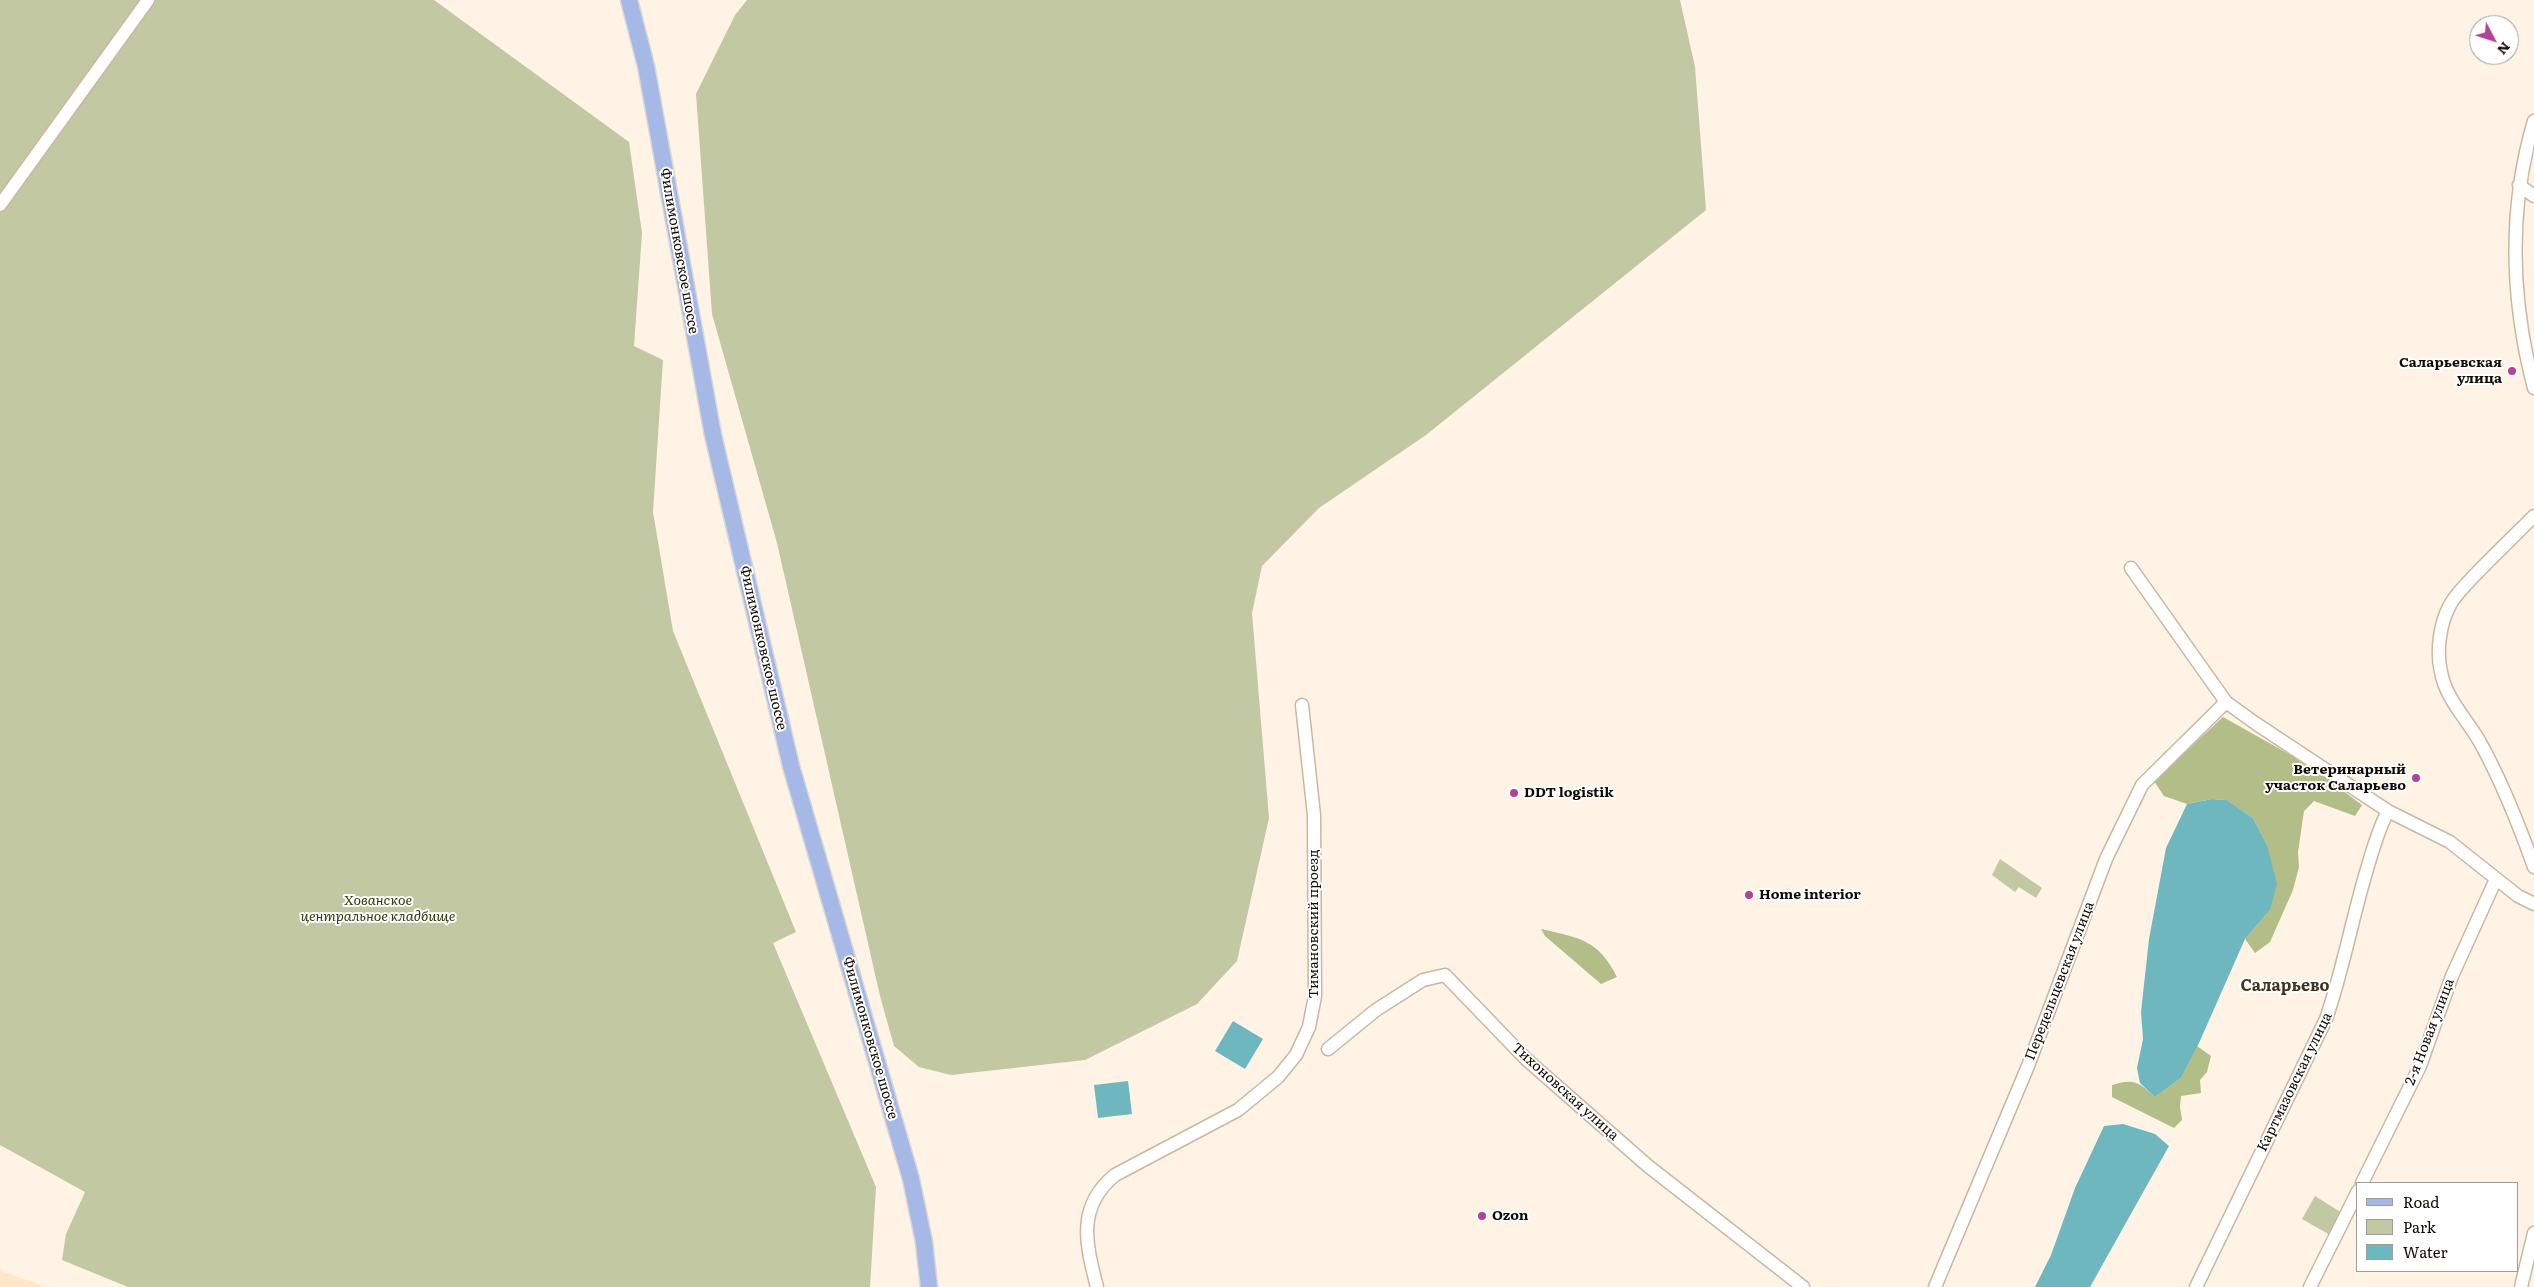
<!DOCTYPE html>
<html>
<head>
<meta charset="utf-8">
<style>
  body { margin:0 }
  #map { position:relative; width:2534px; height:1287px; overflow:hidden; background:#fef3e4; font-family:Literata,serif }
  canvas { display:block }
  .legend { position:absolute; left:2356px; top:1182px; width:162px; height:90px; box-sizing:border-box; background:#fff; border:1px solid #9f9d9b; margin:0; padding:6px 9px; list-style:none; font-size:15px; color:#100a04 }
  .legend li { display:flex; align-items:center; gap:10px; height:25px }
  .legend b { width:25px; border:1px solid #9f9d9b }
  .north { position:absolute; left:2469px; top:15px; width:50px; height:50px; box-sizing:border-box; background:#fff; border:1px solid #9f9d9b; border-radius:50%; rotate:130deg; font-size:14px; font-weight:700; line-height:20px; text-align:center; color:#100a04 }
  .north::after { content:''; display:block; margin:auto; width:18px; height:22px; background:#b34099; clip-path:polygon(50% 0,100% 100%,50% 72%,0 100%) }
</style>
</head>
<body>
<div id="map">
<canvas width="2534" height="1287"></canvas>
<ul class="legend">
<li><b style="height:6px;background:#a6b9e6"></b>Road</li>
<li><b style="height:14px;background:#c1c8a2"></b>Park</li>
<li><b style="height:14px;background:#6fb7bf"></b>Water</li>
</ul>
<div class="north">N</div>
</div>
<script>
const ctx = document.querySelector('canvas').getContext('2d');
ctx.lineJoin = 'round';
function fill(path, color) {
  ctx.fillStyle = color;
  ctx.fill(path, 'evenodd');
}
function trace(path, color, width, dash) {
  ctx.strokeStyle = color;
  ctx.lineWidth = width;
  ctx.lineCap = dash ? 'butt' : 'round';
  ctx.setLineDash(dash || []);
  ctx.stroke(path);
}
function label(font, color, halo, rows, align = 'center') {
  ctx.font = font + ' Literata,serif';
  ctx.lineWidth = 4;
  ctx.setLineDash([]);
  ctx.textBaseline = 'middle';
  ctx.strokeStyle = halo;
  ctx.fillStyle = color;
  for (const [text, x, y, turn = 0] of rows) {
    ctx.save();
    ctx.translate(x, y);
    ctx.rotate((+turn || 0) * Math.PI / 180);
    ctx.textAlign = isNaN(turn) ? turn : align;
    if (halo) ctx.strokeText(text, 0, 0);
    ctx.fillText(text, 0, 0);
    ctx.restore();
  }
}
fill(new Path2D(`
  M0 1270 7 1273 46 1287H0Z`), '#fee6c8');
fill(new Path2D(`
  M0 0H434L629 142 642 233 634 346 663 360 653 512 673 631 796 932 773 943 876 1187 870 1287H128L62 1260 66 1234 85 1192 0 1145Z
  M747 0H1680L1695 67 1706 210 1426 435 1319 508 1262 566 1252 613 1269 818 1237 961 1197 1004 1085 1060 951 1075 919 1067 894 1046 880 996 777 543 712 314 696 94 735 15Z
  M2000 859 2042 888 2036 898 2019 887 2015 892 1992 875Z
  M2315 1196 2342 1213 2330 1235 2302 1219Z`), '#c1c8a2');
fill(new Path2D(`
  M2223 717 2310 766 2362 805 2355 816 2314 801 2304 811 2298 852 2299 867 2293 890 2270 942 2255 953 2245 939 2270 910 2267 845 2253 818 2227 800 2212 799 2187 804 2164 796 2154 781Z
  M1541 929C1579 938 1598 939 1617 977L1601 984 1545 936Z
  M2197 1046 2211 1056 2207 1072 2200 1080 2201 1093 2181 1096 2180 1107 2182 1120 2174 1128 2112 1097V1085C2134 1078 2139 1082 2155 1097L2181 1078Z`), '#b3bd87');
fill(new Path2D(`
  M2212 799 2227 800 2253 818 2267 845 2277 884 2270 910 2245 939 2199 1043 2181 1078 2155 1097 2140 1083 2137 1068 2143 1039 2141 1012 2149 939 2166 848 2187 804Z
  M1233 1021 1263 1039 1245 1069 1215 1051Z
  M1128 1081 1132 1114 1098 1118 1094 1085Z
  M2123 1124 2155 1134 2169 1146 2090 1287H2035L2051 1255 2075 1188 2104 1126Z`), '#6fb7bf');
const minor = new Path2D(`
  M2534 121C2508 209 2511 300 2534 388
  M2519 185 2534 196
  M0 205 148 0
  M2534 516C2513 537 2492 557 2472 578 2464 587 2455 595 2450 605 2440 623 2436 651 2441 672 2446 700 2468 720 2481 744 2503 784 2519 825 2534 867
  M2131 568 2226 702 2255 723 2388 811 2450 842 2518 896 2534 904
  M1328 1049 1376 1010 1423 980 1445 975 1526 1059 1648 1166 1803 1287
  M2362 1183 2420 1066 2452 976 2496 879
  M1097 1287C1086 1244 1076 1207 1115 1175L1238 1110 1278 1077 1296 1055 1309 1027 1315 996 1314 815 1302 705
  M1935 1287 2028 1066 2106 859 2142 785 2226 702
  M2196 1287 2326 1019C2343 970 2352 919 2367 869 2373 849 2378 830 2388 811
  M2310 1287 2358 1191
  M2521 1287 2534 1233`);
const major = new Path2D(`
  M629 0 646 66 713 435 791 766 911 1179 924 1242 929 1287`);
trace(minor, '#cab7a1', 15);
trace(major, '#d9d8d7', 19);
trace(minor, '#fff', 12);
trace(major, '#a6b9e6', 16);
for (const [x, y, r, color] of [
  [2512,371,5,"#b34099"],
  [2416,778,5,"#b34099"],
  [1514,793,5,"#b34099"],
  [1749,895,5,"#b34099"],
  [1482,1216,5,"#b34099"]
]) {
  const dot = new Path2D();
  dot.arc(x, y, r, 0, 2 * Math.PI);
  ctx.fillStyle = color;
  ctx.fill(dot);
  trace(dot, '#fff', 2);
}
label('14px', '#100a04', '#fff', [
  ["Филимонковское шоссе",679,251,80],
  ["Филимонковское шоссе",763,648,77],
  ["Тимановский проезд",1314,924,-90],
  ["Передельцевская улица",2060,981,-69],
  ["2-я Новая улица",2430,1032,-69],
  ["Филимонковское шоссе",870,1038,74],
  ["Картмазовская улица",2295,1082,-64],
  ["Тихоновская улица",1565,1092,42]
]);
label('bold 14px', '#100a04', '#fff', [
  ["Саларьевская",2502,363,"right"],
  ["улица",2502,379,"right"],
  ["Ветеринарный",2406,770,"right"],
  ["участок Саларьево",2406,786,"right"],
  ["DDT logistik",1524,793],
  ["Home interior",1759,895],
  ["Ozon",1492,1216]
], 'left');
label('italic 14px', '#353b12', '#fff', [
  ["Хованское",378,901],
  ["центральное кладбище",378,917]
]);
label('bold 16px', '#423320', '#fff', [
  ["Саларьево",2285,986]
]);
</script>
</body>
</html>
